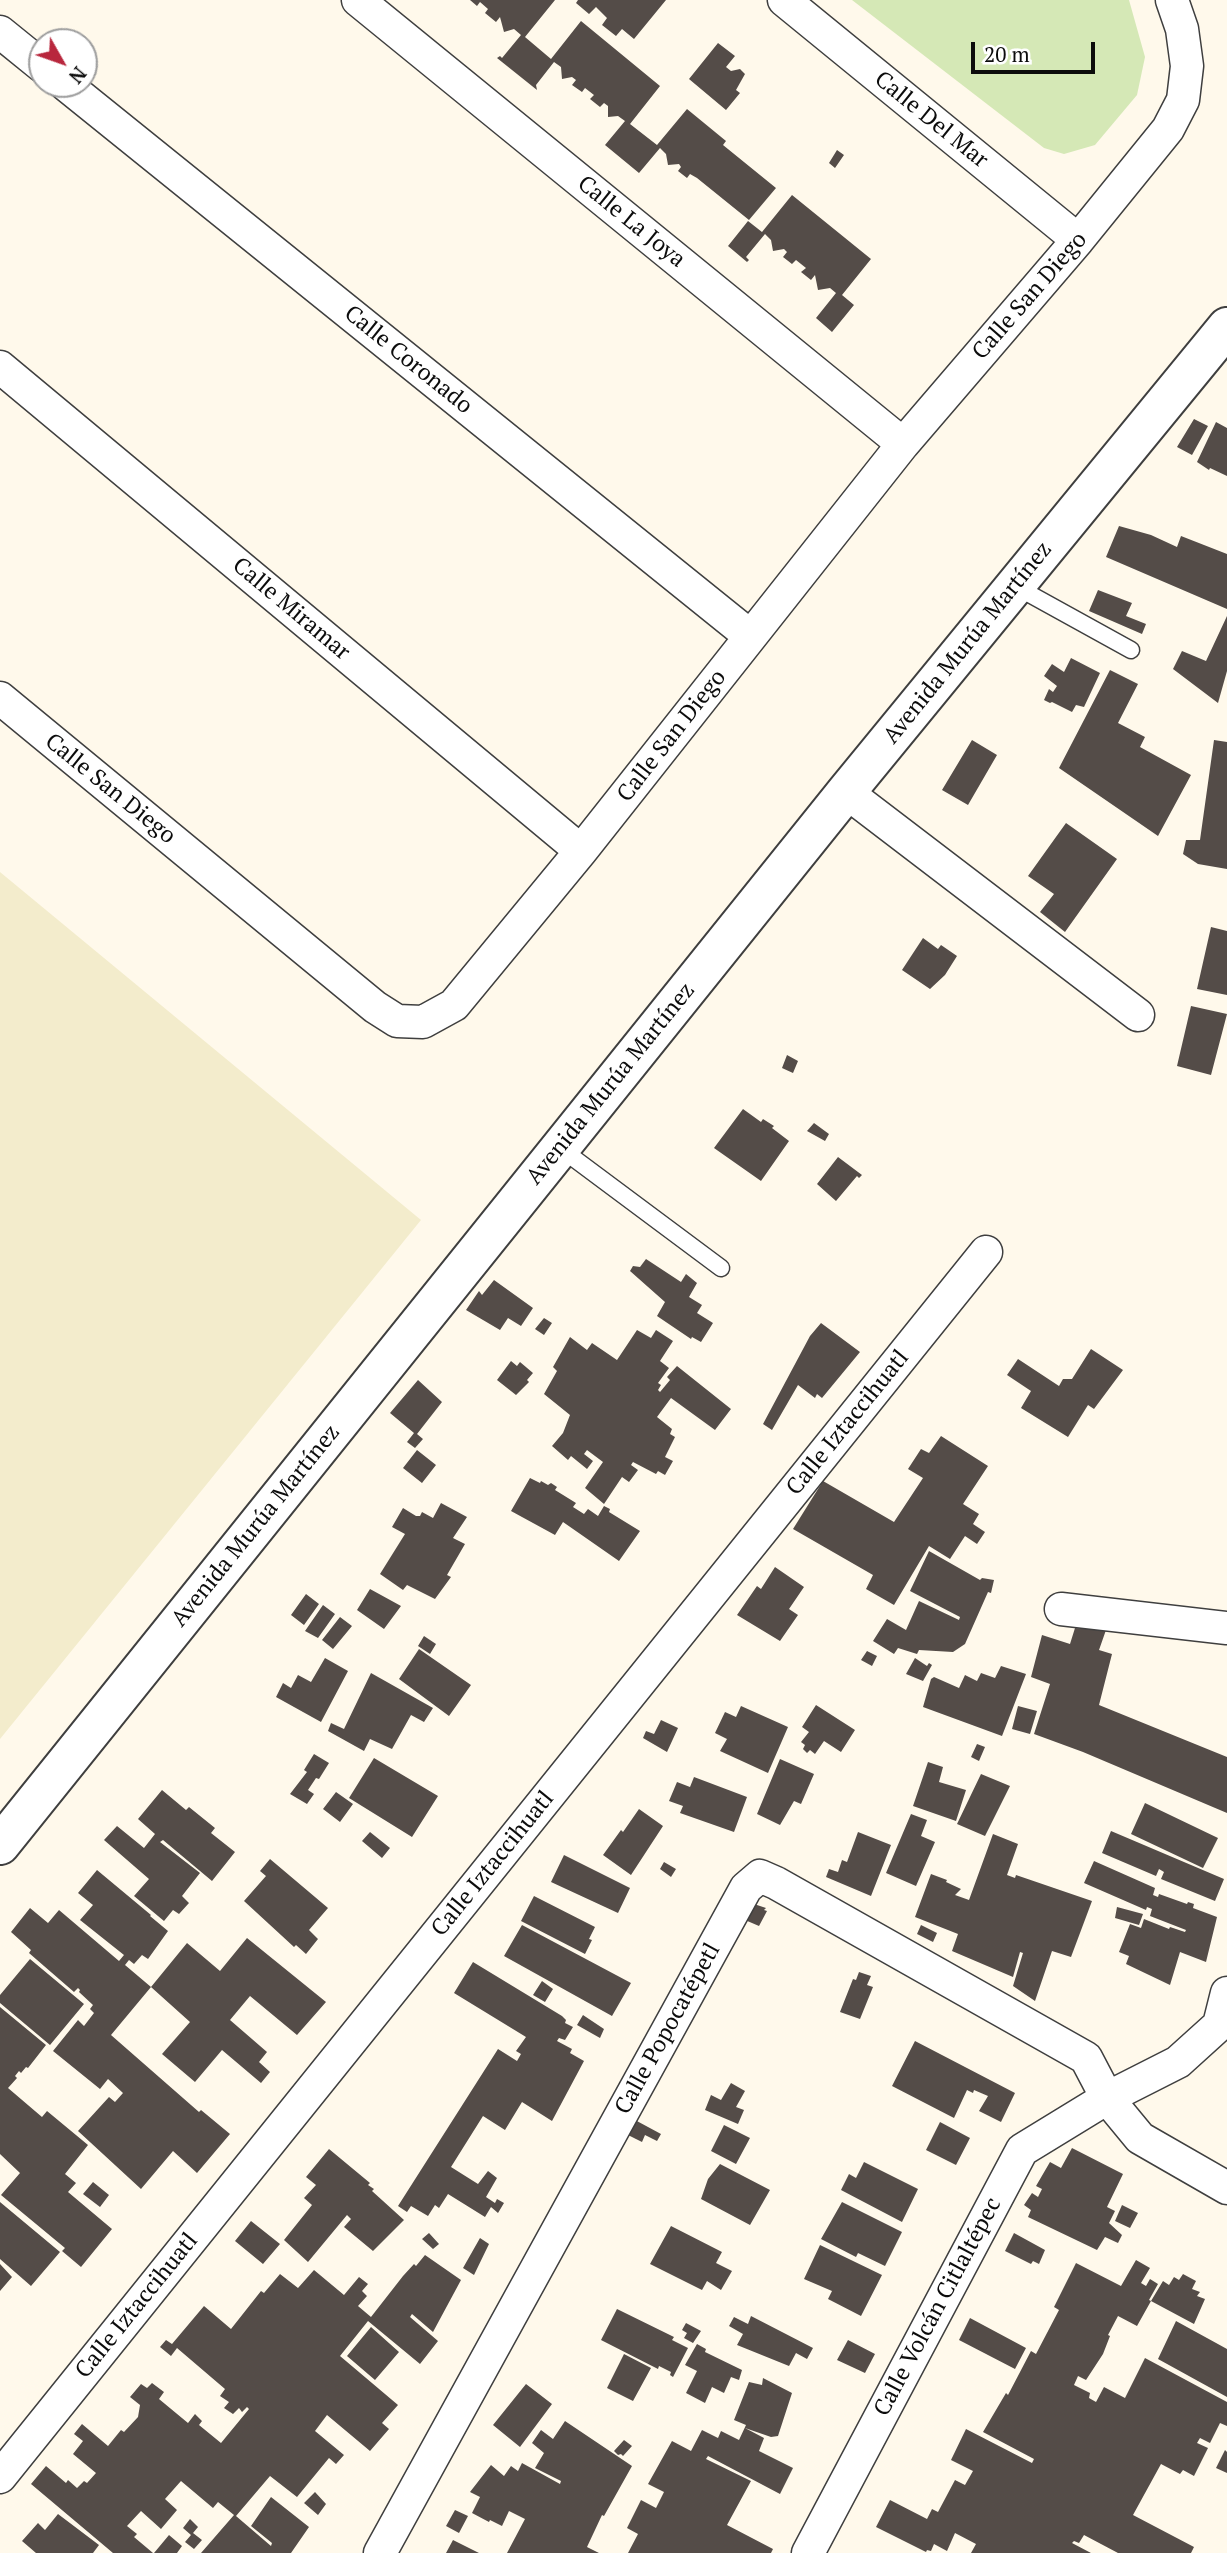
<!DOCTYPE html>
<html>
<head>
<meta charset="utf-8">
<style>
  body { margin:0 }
  #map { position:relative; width:1227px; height:2553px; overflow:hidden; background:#fff9eb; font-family:"PT Serif",serif }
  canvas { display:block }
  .north { position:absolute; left:28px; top:28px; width:70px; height:70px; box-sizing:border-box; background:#fff; border:2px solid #9e9e9e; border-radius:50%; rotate:130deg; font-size:19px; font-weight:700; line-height:28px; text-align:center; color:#0c0c0c }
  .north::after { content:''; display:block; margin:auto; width:24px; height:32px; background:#b8273d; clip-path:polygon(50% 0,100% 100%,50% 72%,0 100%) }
  .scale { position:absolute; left:971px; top:42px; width:124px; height:32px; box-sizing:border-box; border:4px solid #0c0c0c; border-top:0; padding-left:9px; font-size:21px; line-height:24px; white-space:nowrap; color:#0c0c0c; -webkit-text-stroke:5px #fff; paint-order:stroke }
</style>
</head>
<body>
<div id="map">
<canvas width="1227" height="2553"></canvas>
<div class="north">N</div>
<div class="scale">20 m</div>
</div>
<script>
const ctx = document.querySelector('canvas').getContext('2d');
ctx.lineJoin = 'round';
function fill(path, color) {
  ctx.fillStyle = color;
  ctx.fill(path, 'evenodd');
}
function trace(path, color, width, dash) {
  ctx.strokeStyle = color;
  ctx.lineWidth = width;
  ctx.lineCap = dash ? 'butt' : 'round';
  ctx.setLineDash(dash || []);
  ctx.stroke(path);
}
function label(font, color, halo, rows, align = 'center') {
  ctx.font = font + ' "PT Serif",serif';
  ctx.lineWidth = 7;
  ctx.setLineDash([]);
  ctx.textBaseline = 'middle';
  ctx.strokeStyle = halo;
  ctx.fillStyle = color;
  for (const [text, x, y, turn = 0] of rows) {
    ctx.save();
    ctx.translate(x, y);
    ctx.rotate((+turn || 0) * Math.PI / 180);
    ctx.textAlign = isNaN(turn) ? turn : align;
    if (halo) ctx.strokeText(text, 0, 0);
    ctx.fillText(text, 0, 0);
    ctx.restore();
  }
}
fill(new Path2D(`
  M0 872 421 1220 0 1739Z`), '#f3eccc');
fill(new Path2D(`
  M852 0H1129L1145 57 1137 95 1095 145 1064 154 1044 148Z`), '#d5e8b6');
fill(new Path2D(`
  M470 0H555L525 37 551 59 581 21 660 86 630 124 657 145 687 109 726 141 723 145 776 188 749 220 697 178 690 174 687 178 678 171 681 167 679 164 668 165 666 154 660 148 639 173 605 145 625 121 618 116 608 117V106L604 103 600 107 590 99 594 95 585 88 582 92 572 85 576 80 572 77 562 79 561 67 554 62 536 85 537 90 497 58 500 56 502 58 521 35 514 29 504 32 500 17 496 22 485 13 488 9 480 2 477 6Z
  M578 0H666L634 39 622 29 616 36 602 25 607 18 596 7 589 14 576 3Z
  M718 43 735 56 726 67 731 71 740 69 745 74 736 90 740 93 726 110 689 79Z
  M837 150 844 155 835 168 829 163Z
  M792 195 871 259 842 295 854 305 832 332 816 318 836 293 830 288 818 290 815 275 811 280 801 272 806 268 796 260 792 264 783 257 787 252 784 249 773 251 771 240 765 234 746 257 749 260 747 262 728 246 748 221 762 232Z
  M1194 419 1208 426 1192 455 1177 447Z
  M1216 422 1227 428V476L1210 468 1209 470 1197 462Z
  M1119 526 1151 535 1177 547 1181 536 1227 554V609L1106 557Z
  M1098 590 1132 603 1126 616 1146 624 1142 634 1089 611Z
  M1227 616V671L1218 703 1173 669 1182 651 1206 661Z
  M1071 658 1100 673 1084 707 1076 705 1072 712 1052 702 1050 703 1044 700 1049 689 1053 692 1057 686 1044 676 1052 664 1064 672Z
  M1110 670 1138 684 1118 723 1145 737 1140 747 1191 775 1158 836 1059 768Z
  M972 740 997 755 968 805 942 790Z
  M1214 740 1227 742V869L1198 864 1183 854 1186 840H1200Z
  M1066 823 1117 859 1065 932 1040 912 1054 894 1028 876Z
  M1211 927 1227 931V995L1197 989Z
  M923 938 938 949 941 945 957 956 945 975 930 989 902 970Z
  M1191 1006 1227 1014 1211 1075 1177 1066Z
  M787 1055 798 1061 793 1073 782 1068Z
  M743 1109 761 1122 763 1119 774 1126 772 1128 789 1141 761 1181 714 1148Z
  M814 1123 829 1134 825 1141 807 1131Z
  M838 1157 862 1175 859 1178 857 1176 836 1201 817 1184Z
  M646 1259 681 1282 686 1274 697 1283 689 1297 702 1305 697 1313 713 1323 701 1342 692 1337 691 1339 657 1316 665 1302 630 1271 633 1266 640 1267Z
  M494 1280 533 1308 521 1326 508 1318 500 1330 466 1310 479 1291 482 1295Z
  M544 1318 552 1323 544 1335 535 1329Z
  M821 1323 860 1352 822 1398 817 1394 815 1398 798 1385 772 1430 763 1424 810 1336Z
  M637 1330 651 1338 656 1330 673 1341 660 1361 669 1368 658 1383 661 1385 658 1390 660 1392 670 1380 667 1377 677 1366 731 1409 715 1430 671 1398 657 1417 672 1429 670 1434 675 1437 665 1457 673 1461 665 1475 658 1471 656 1474 633 1462 631 1465 638 1470 629 1482 622 1477 604 1504 585 1488 603 1462 587 1450 584 1454 593 1461 587 1469 571 1456 568 1460 552 1446 563 1433 570 1415 544 1394 557 1371 553 1367 570 1337 587 1350 592 1343 617 1360Z
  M1091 1349 1123 1370 1094 1409 1088 1405 1068 1437 1021 1408 1031 1391 1007 1375 1018 1359 1059 1386 1063 1379H1072Z
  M511 1361 517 1366 520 1362 533 1373 527 1380 529 1382 516 1395 497 1380Z
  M418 1380 442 1402 417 1434 423 1439 415 1448 407 1442 414 1433 390 1413Z
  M941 1436 988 1466 963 1504 979 1514 973 1524 985 1532 977 1544 965 1536 950 1559 929 1546 894 1605 866 1589 873 1575 793 1529 823 1481 894 1522 923 1478 908 1469 921 1449 929 1453Z
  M417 1450 436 1465 422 1483 403 1468Z
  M530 1478 540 1483 541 1481 548 1485 551 1483 557 1487 555 1490 576 1503 573 1507 584 1514 588 1509 598 1516 604 1506 610 1509 609 1512 640 1531 619 1561 563 1522 555 1535 511 1511Z
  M441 1503 467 1517 453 1538 465 1544 447 1575 451 1577 435 1599 407 1585 403 1590 380 1574 405 1534 392 1527 403 1508 416 1516H420L422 1512 433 1518Z
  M929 1551 980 1580 982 1578 994 1580 991 1593 988 1592 965 1644 953 1652 919 1650 917 1654 898 1648 894 1654 873 1641 887 1619 906 1630 919 1601 959 1620 960 1617 910 1591Z
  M775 1567 804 1587 789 1609 798 1615 780 1641 737 1615 757 1586 761 1589Z
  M370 1589 401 1606 384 1629 357 1610Z
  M306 1594 319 1604 304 1625 291 1615Z
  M323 1605 335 1614 318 1638 305 1631Z
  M340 1617 352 1626 333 1649 322 1640Z
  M1075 1628 1106 1630 1099 1650 1112 1654 1099 1705 1227 1757V1813L1083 1752 1034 1734 1050 1684 1031 1677 1042 1635 1070 1644Z
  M424 1636 436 1644 430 1654 418 1646Z
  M419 1649 471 1685 449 1716 399 1679Z
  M867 1651 877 1656 872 1666 861 1660Z
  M325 1658 348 1671 321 1722 276 1697 283 1683 291 1688 298 1675 311 1682Z
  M915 1658 927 1666 929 1663 932 1665 923 1681 906 1674Z
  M1001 1666 1026 1674 1002 1736 923 1707 931 1679 934 1677 959 1688 965 1675 977 1681 981 1673 995 1678Z
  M371 1673 433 1708 424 1722 411 1715 392 1749 370 1739 364 1751 328 1731 331 1723 344 1729Z
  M816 1705 855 1730 841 1752 824 1741 815 1754 810 1750 807 1753 803 1749 805 1745 801 1742 809 1732 802 1727Z
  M741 1706 788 1727 768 1773 720 1751 727 1739 715 1733 725 1712 736 1717Z
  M1018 1706 1037 1711 1030 1734 1012 1729Z
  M661 1720 678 1728 667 1752 643 1738 646 1731 654 1734Z
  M977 1744 985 1747 979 1761 971 1757Z
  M314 1754 329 1763 319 1779 316 1778 308 1790 314 1794 307 1804 290 1794 307 1772 304 1770Z
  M374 1758 438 1796 412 1837 349 1798Z
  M780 1759 814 1774 801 1804 794 1801 780 1825 757 1814Z
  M928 1762 943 1767 939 1782 966 1790 956 1821 913 1806Z
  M981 1774 1010 1786 985 1836 957 1824Z
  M694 1777 747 1797 734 1832 680 1813 683 1806 669 1801 677 1782 690 1787Z
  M162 1790 186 1810 189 1807 215 1828 211 1833 235 1852 212 1881 163 1840 160 1842 200 1873 182 1896 189 1903 179 1914 173 1910 164 1921 134 1896 149 1879 104 1840 117 1826 144 1848 155 1834 138 1819Z
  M336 1792 353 1804 340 1822 323 1809Z
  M1145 1803 1218 1838 1203 1868 1131 1834Z
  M639 1809 663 1826 631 1875 603 1855 621 1830 623 1832Z
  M911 1814 927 1820 921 1836 935 1842 916 1886 886 1873Z
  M1111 1831 1224 1879 1215 1901 1161 1879 1164 1872 1159 1869 1156 1876 1102 1853Z
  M370 1832 390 1848 382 1858 362 1841Z
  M858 1832 891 1845 871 1896 826 1877 829 1869 838 1872 842 1860 847 1862Z
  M993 1834 1018 1844 1007 1875 1015 1878 1016 1875 1092 1901 1071 1957 1052 1951 1035 2001 1013 1986 1023 1953 1020 1952 1013 1977 952 1951 958 1934 915 1917 931 1874 947 1880 946 1882 961 1889 955 1895 969 1900Z
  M564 1855 630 1888 618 1913 551 1882Z
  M270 1859 328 1908 309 1930 318 1939 306 1954 296 1945 294 1947 244 1901 266 1876 260 1871Z
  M1094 1861 1155 1888 1153 1895 1158 1897 1159 1894 1187 1904 1188 1902 1194 1904 1193 1908 1217 1917 1206 1962 1180 1952 1170 1985 1126 1964 1129 1956 1119 1952 1130 1924 1141 1928 1144 1919 1169 1929 1170 1927 1185 1932 1186 1930 1150 1916 1152 1909 1147 1907 1146 1910 1084 1883Z
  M664 1862 676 1869 671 1877 660 1869Z
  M97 1870 151 1915 150 1916 168 1931 148 1959 142 1955 134 1964 129 1960 125 1965 151 1987 111 2035 199 2112 201 2110 230 2134 197 2173 173 2151 141 2189 78 2131 109 2097 115 2102 123 2093 108 2079 100 2089 53 2051 78 2020 84 2026 94 2013 90 2009 93 2005 79 1992 80 1990 78 1988 74 1992 29 1953 31 1950 11 1932 30 1908 48 1923 59 1910 119 1961 124 1955 80 1920 93 1905 78 1893Z
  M534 1896 595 1927 589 1939 592 1940 585 1954 521 1921Z
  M754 1904 766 1908 764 1910 767 1911 759 1926 745 1920Z
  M1117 1907 1143 1914 1139 1925 1115 1918Z
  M522 1925 631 1983 612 2016 504 1956Z
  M921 1925 937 1933 933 1942 917 1934Z
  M247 1938 326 2002 297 2035 250 1996 230 2020 267 2052 259 2062 270 2072 261 2083 222 2050 195 2082 162 2054 190 2022 151 1987 187 1943 220 1971Z
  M30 1959 84 2004 50 2045 0 2003V1995Z
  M473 1962 562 2016 566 2020 565 2023 573 2027 565 2040 559 2038 557 2041 572 2049 570 2053 584 2061 552 2121 522 2102 505 2130 483 2116 451 2167 478 2184 488 2171 497 2178 486 2197 495 2203 497 2199 504 2203 498 2213 491 2207 485 2217 448 2194 439 2208 435 2205 428 2216 411 2206 407 2212 398 2206 498 2049 517 2061 521 2054 516 2051 526 2037 454 1993Z
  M859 1972 871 1976 867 1985 873 1987 860 2019 840 2012 853 1979 856 1980Z
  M542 1981 553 1989 545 2002 533 1995Z
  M0 2007 46 2045 28 2068 26 2067 21 2073 19 2071 15 2076 17 2078 8 2088 42 2117 47 2111 88 2145 65 2174 76 2183 68 2192 112 2229 81 2267 62 2251 65 2248 1 2195 20 2173 0 2154Z
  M583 2015 604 2029 600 2038 577 2025Z
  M915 2041 1015 2093 1001 2122 979 2111 988 2096 974 2090 973 2093 967 2090 954 2118 892 2086Z
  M731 2083 745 2091 736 2107 744 2110 738 2124 705 2110 711 2095 721 2100Z
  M635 2120 661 2134 657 2141 645 2135 642 2142 628 2135Z
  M940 2122 970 2138 956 2165 926 2150Z
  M724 2125 750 2138 736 2164 711 2151Z
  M1072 2148 1123 2174 1107 2207 1115 2211 1109 2223 1122 2235 1118 2243 1105 2237 1097 2250 1028 2217 1031 2210 1024 2205 1032 2193 1038 2197 1042 2189 1036 2186 1050 2162 1061 2168Z
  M329 2149 370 2183 368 2185 374 2189 372 2191 404 2220 373 2251 344 2227 351 2219 347 2215 308 2262 284 2240 312 2205 304 2198 316 2185 306 2177Z
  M864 2162 918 2189 902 2222 841 2190 849 2174 856 2178Z
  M720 2164 770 2190 750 2225 701 2199 708 2179Z
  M93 2182 109 2195 100 2207 83 2194Z
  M0 2202 60 2252 31 2286 0 2259Z
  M842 2202 902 2232 885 2266 858 2253 856 2257 821 2239Z
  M1122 2205 1138 2213 1130 2228 1115 2221Z
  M251 2221 280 2244 263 2264 235 2241Z
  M671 2226 722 2252 716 2263 732 2271 721 2290 707 2281 702 2290 650 2264Z
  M429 2233 439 2244 433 2249 422 2239Z
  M1014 2233 1045 2250 1039 2264 1033 2261 1031 2264 1005 2251Z
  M480 2238 489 2244 474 2275 463 2268Z
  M820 2245 882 2275 861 2316 828 2299 832 2291 804 2279Z
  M425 2255 461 2280 433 2332 412 2314 410 2317 438 2341 420 2364 368 2321 340 2356 398 2405 382 2423 389 2429 370 2451 327 2415 315 2431 344 2455 336 2464 329 2458 297 2497 270 2476 236 2516 271 2546 272 2543 251 2526 271 2497 309 2527 291 2553H201L234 2515 218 2502 213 2508 181 2481 165 2499 177 2510 161 2529 141 2511 127 2526 137 2534 134 2537 153 2553H113L31 2484 46 2466 66 2483 68 2480 77 2488 84 2481 87 2483 96 2473 73 2454 83 2441 74 2434 82 2424 108 2446 121 2430 124 2432 138 2417 140 2405 130 2397 141 2384 147 2388 152 2383 164 2392 159 2399 188 2423 195 2414 202 2421 199 2425 221 2443 249 2409 247 2407 242 2412 239 2408 233 2414 224 2408 229 2402 220 2396 225 2389 177 2348 171 2356 160 2347 166 2340 172 2344 204 2306 231 2329 261 2291 264 2293 280 2274 298 2288 314 2270 344 2295 359 2277 368 2284 362 2291 367 2296 358 2306 371 2317 403 2276 414 2264 416 2266Z
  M1136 2260 1150 2268 1141 2283 1146 2286 1150 2279 1158 2284 1149 2300 1151 2301 1137 2326 1118 2316 1108 2335 1110 2336 1103 2354 1086 2380 1078 2376 1074 2385 1090 2393 1089 2398 1096 2402 1104 2387 1125 2398 1145 2358 1227 2402V2426L1220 2423 1210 2443 1200 2438 1197 2443 1208 2448 1194 2476 1183 2470 1180 2474 1161 2464 1133 2515 1194 2547 1191 2553H1118L1084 2535 1079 2543 1074 2541 1072 2543 1091 2553H971L976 2544 955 2533 947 2551 934 2544 931 2551 927 2550 926 2552 876 2527 890 2500 927 2519 932 2509 938 2512 955 2480 965 2485 973 2471 951 2460 966 2429 1032 2463 1034 2459 983 2432 1006 2393 1008 2395 1031 2351 1036 2354 1059 2310 1054 2307 1076 2263 1121 2286Z
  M0 2264 12 2277 0 2291Z
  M1183 2274 1196 2281 1192 2289 1200 2292 1197 2296 1205 2299 1194 2324 1151 2301 1163 2281 1169 2285 1174 2277 1179 2280Z
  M617 2309 674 2337 672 2340 688 2348 673 2377 670 2375 671 2372 659 2366 658 2369 601 2340Z
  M751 2316 813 2348 807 2359 796 2353 789 2366 737 2345 743 2334 729 2326 734 2317 748 2324Z
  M970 2318 1026 2348 1015 2369 959 2340Z
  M1176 2321 1227 2349V2397L1158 2359Z
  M686 2323 701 2331 693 2343 684 2338 687 2333 682 2330Z
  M371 2327 399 2352 375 2380 347 2356Z
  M848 2340 875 2354 865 2373 837 2360Z
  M697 2344 706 2349 705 2352 742 2370 739 2380 731 2377 724 2393 712 2387 705 2403 686 2393 697 2371 685 2365Z
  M624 2354 651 2368 633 2401 607 2388Z
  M763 2378 792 2393 778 2436 771 2437 745 2428 764 2438 759 2451 793 2468 780 2494 708 2456 706 2459 751 2481 727 2525 773 2549 771 2553H628L638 2534 627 2528 641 2500 656 2508 664 2492 648 2484 672 2441 691 2451 702 2430 718 2438 721 2431 739 2440 746 2425 734 2420 749 2382 762 2385Z
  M526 2384 552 2404 520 2447 493 2425Z
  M565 2421 632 2466 604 2516 602 2515 587 2547 599 2553H507L525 2519 509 2511 502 2526 490 2520 489 2522 472 2513 480 2497 470 2492 491 2465 504 2476 511 2466 518 2471 522 2463 560 2484 561 2481 535 2468 544 2453 532 2443 541 2430 553 2439Z
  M624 2440 632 2446 623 2456 621 2454 618 2455 614 2451Z
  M1225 2450 1227 2452V2473L1216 2468Z
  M315 2492 326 2504 318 2515 304 2503Z
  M455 2510 468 2516 459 2533 446 2526Z
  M58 2514 99 2545 93 2553H36L22 2541 38 2523 45 2530Z
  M190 2519 198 2527 193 2533 202 2540 194 2549 185 2542 191 2535 183 2528Z
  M169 2535 182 2546 177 2553H154Z
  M453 2540 479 2553H446Z`), '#544c48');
const service = new Path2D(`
  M1015 586 1131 650
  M560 1148 721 1268`);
const minor = new Path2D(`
  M358 0 903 444
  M784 0 1078 240
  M0 32 42 66
  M65 84 750 636
  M0 367 581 851
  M0 698 375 1007 397 1021 423 1022 454 1005 581 851 903 444 1078 240 1168 129 1183 100 1187 66 1182 29 1172 0
  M846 792 1138 1015
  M1061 1609 1227 1628
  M0 2477 986 1252
  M380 2553 746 1888 760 1876 776 1883 1086 2058 1107 2098 1140 2138 1227 2188
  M808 2553 1022 2150 1107 2098 1178 2062 1219 2025 1227 1993`);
const tertiary = new Path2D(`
  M0 1845 846 792 1227 327`);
trace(service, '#3f3f3f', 19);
trace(minor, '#3f3f3f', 35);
trace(tertiary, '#3f3f3f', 42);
trace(service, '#fff', 16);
trace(minor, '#fff', 32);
trace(tertiary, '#fff', 38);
label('23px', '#0c0c0c', '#fff', [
  ["Calle Del Mar",931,120,39],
  ["Calle La Joya",631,222,39],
  ["Calle San Diego",1030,296,-49],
  ["Calle Coronado",408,360,39],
  ["Calle Miramar",291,609,40],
  ["Avenida Murúa Martínez",968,643,-51],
  ["Calle San Diego",672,736,-52],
  ["Calle San Diego",110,789,39],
  ["Avenida Murúa Martínez",611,1084,-51],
  ["Calle Iztaccihuatl",848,1423,-51],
  ["Avenida Murúa Martínez",256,1526,-51],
  ["Calle Iztaccihuatl",493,1864,-51],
  ["Calle Popocatépetl",668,2029,-61],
  ["Calle Iztaccihuatl",137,2306,-51],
  ["Calle Volcán Citlaltépec",938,2307,-62]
]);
</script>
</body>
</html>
